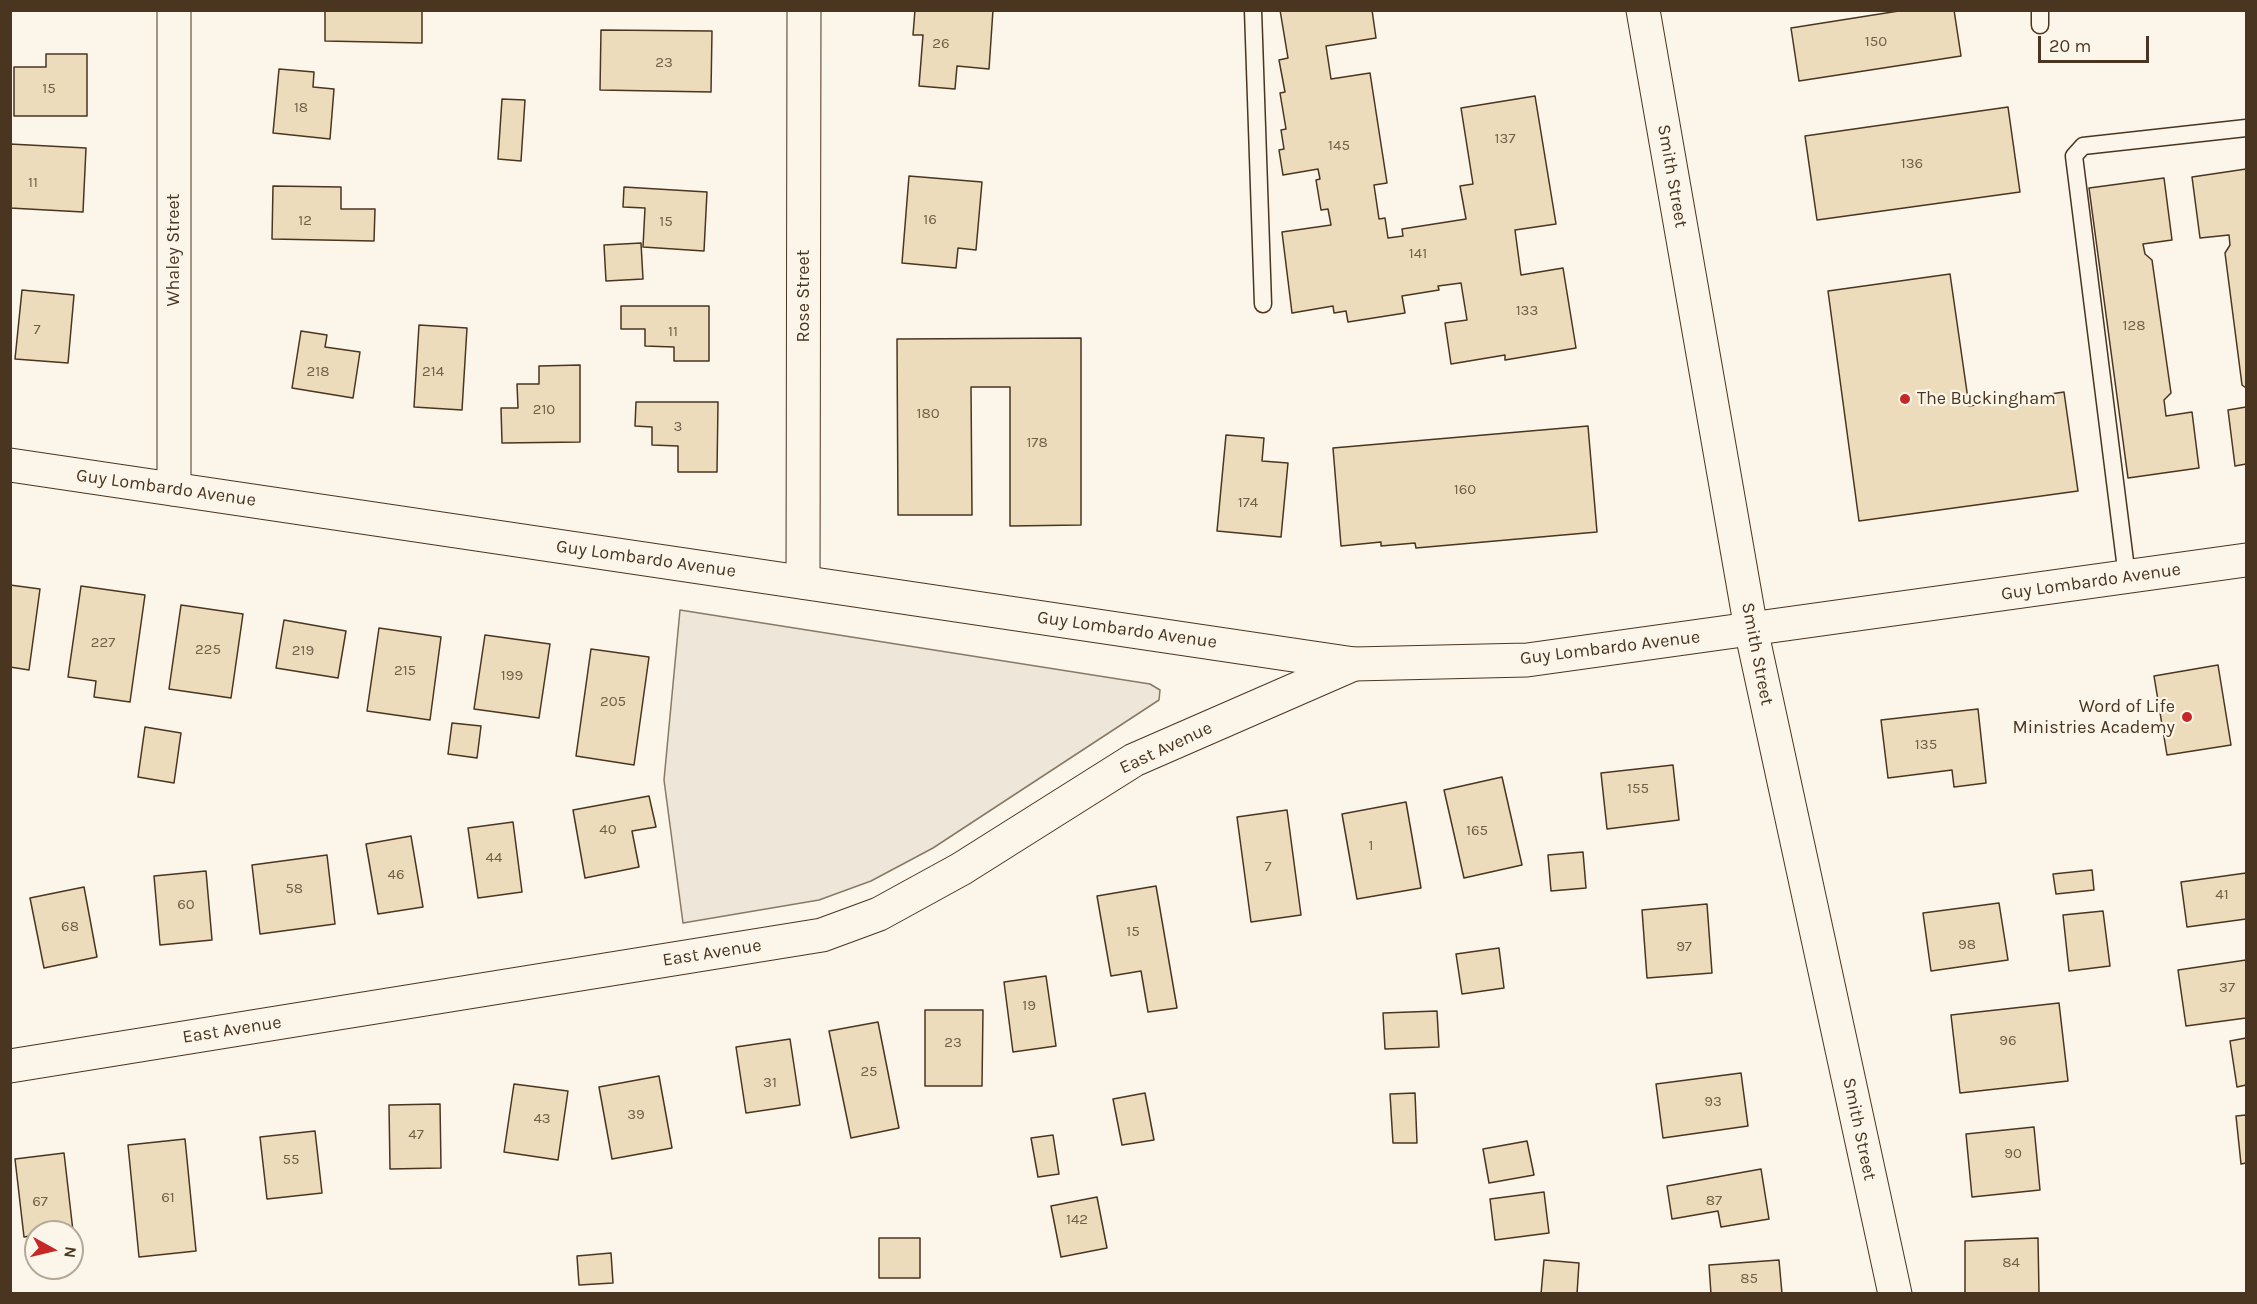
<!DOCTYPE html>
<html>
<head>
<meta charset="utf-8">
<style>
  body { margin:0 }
  #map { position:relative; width:2257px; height:1304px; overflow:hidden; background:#fbf6e9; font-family:Karla,sans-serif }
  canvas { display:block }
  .frame { position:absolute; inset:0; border:12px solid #4a3520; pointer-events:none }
  .north { position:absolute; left:24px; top:1220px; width:60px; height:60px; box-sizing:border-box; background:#fbf6e9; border:2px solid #b4a999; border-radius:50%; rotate:98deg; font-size:16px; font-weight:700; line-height:24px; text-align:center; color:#4a3520 }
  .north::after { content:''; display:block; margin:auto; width:21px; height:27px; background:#c62828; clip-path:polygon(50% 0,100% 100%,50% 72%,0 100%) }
  .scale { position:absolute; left:2038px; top:36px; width:111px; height:27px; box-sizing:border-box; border:3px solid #4a3520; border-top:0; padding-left:8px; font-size:18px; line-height:21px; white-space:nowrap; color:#4a3520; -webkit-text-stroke:4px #fbf6e9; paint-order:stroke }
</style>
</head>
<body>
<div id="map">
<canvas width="2257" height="1304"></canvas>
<div class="frame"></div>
<div class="north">N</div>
<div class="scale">20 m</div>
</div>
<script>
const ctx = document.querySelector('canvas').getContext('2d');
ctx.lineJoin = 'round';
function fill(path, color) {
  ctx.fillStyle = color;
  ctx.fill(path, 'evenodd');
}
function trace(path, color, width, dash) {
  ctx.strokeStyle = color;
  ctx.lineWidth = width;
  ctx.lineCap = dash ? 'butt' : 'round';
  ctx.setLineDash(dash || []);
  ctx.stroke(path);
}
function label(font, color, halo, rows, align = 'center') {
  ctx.font = font + ' Karla,sans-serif';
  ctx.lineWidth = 4.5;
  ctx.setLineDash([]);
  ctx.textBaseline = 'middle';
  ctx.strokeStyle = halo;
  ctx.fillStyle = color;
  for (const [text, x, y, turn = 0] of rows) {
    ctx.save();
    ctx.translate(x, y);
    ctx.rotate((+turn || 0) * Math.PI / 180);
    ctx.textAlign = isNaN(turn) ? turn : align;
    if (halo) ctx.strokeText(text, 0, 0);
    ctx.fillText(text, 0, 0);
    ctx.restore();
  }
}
const green = new Path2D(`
  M680 610 1150 684 1160 690 1159 700 933 848 871 881 819 900 683 923 664 780Z`);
fill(green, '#ede6d9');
trace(green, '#887966', 1.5);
const building = new Path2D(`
  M325 10H422V43L325 41Z
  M915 10H993L989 69 957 66 955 89 919 86 923 35H913Z
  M1280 10H1372L1376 38 1326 46 1331 79 1370 73 1387 183 1374 185 1379 219 1385 218 1388 238 1403 236 1402 229 1466 219 1460 186 1473 184 1461 108 1535 96 1556 224 1515 230 1521 275 1563 268 1576 348 1505 360V355L1451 364 1445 323 1467 320 1461 283 1438 286 1439 290 1402 296 1405 313 1348 322 1346 311 1334 313 1333 306 1292 313 1282 232 1331 225 1328 209 1321 210 1316 180 1320 179 1318 169 1283 175 1279 150 1284 149 1281 130 1286 129 1280 93 1285 92 1279 60 1288 58Z
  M1954 10 1961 56 1799 81 1791 28 1905 10Z
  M601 30 712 31 711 92 600 90Z
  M46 54H87V116H14V67H46Z
  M279 69 314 72 313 87 334 89 330 139 273 133Z
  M502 99 525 100 521 161 498 159Z
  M2008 107 2020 192 1817 220 1805 136Z
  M10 144 86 148 83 212 10 208Z
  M2246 169V388L2242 385 2225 253 2230 245 2229 235 2200 238 2192 177Z
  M909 176 982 182 976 250 958 248 956 268 902 263Z
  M2164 178 2172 240 2143 244 2145 254 2152 260 2171 393 2164 400 2166 416 2192 412 2199 468 2128 478 2089 188Z
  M273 186 341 187V209H375L374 241 272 239Z
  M624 187 707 192 704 251 643 247 645 208 623 207Z
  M641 243 643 279 606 281 604 245Z
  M1950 274 1969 406 2064 392 2078 491 1859 521 1828 291Z
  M22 290 74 295 68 363 15 359Z
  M621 306H709V361H674V347L645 346V329H621Z
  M419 325 467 328 462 410 414 407Z
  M301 331 327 335 325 347 360 352 353 398 292 388Z
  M1081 338V525L1010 526V387H971L972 515H898L897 339Z
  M580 365V442L502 443 501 408H518L517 384H539V366Z
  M636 402H718L717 472H678V446L652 445V427L635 426Z
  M2246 407V464L2235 466 2228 410Z
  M1588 426 1597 532 1416 548 1415 543 1381 546V542L1341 546 1333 448Z
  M1226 435 1264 438 1262 461 1288 463 1281 537 1217 531Z
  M10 585 40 589 29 670 10 667Z
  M81 586 145 595 130 702 94 697 96 681 68 677Z
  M181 605 243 614 231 698 169 689Z
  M284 620 346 631 338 678 276 668Z
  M379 628 441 637 430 720 367 711Z
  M485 635 550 644 539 718 474 709Z
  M591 649 649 657 634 765 576 756Z
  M2218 665 2231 745 2167 755 2154 676Z
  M1978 709 1986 783 1954 787 1952 770 1888 778 1881 720Z
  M452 723 481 726 477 758 448 754Z
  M145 727 181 733 174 783 138 777Z
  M1673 765 1679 820 1607 829 1601 773Z
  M1502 777 1522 865 1464 878 1444 790Z
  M649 796 656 827 632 831 639 867 585 878 573 810Z
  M1406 802 1421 888 1357 899 1342 814Z
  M1287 810 1301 915 1251 922 1237 817Z
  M513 822 522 892 478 898 468 828Z
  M411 836 423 907 378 914 366 844Z
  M1583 852 1586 888 1551 891 1548 855Z
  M327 855 335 924 260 934 252 865Z
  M2092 870 2094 890 2056 894 2053 874Z
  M206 871 212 940 160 945 154 876Z
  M2246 873V919L2187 927 2181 882Z
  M1156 886 1177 1008 1148 1012 1141 971 1111 976 1097 896Z
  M84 887 97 957 44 968 30 898Z
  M1999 903 2008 960 1931 971 1923 913Z
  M1707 904 1712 973 1647 978 1642 910Z
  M2103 911 2110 966 2069 971 2063 915Z
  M1499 948 1504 988 1462 994 1456 954Z
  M2246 960V1018L2186 1026 2178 970Z
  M1046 976 1056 1046 1013 1052 1004 982Z
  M2059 1003 2068 1081 1960 1093 1951 1015Z
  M925 1010H983L982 1086H925Z
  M1437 1011 1439 1047 1385 1049 1383 1013Z
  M878 1022 899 1128 851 1138 829 1031Z
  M2246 1038V1085L2237 1087 2230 1041Z
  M790 1039 800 1105 746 1113 736 1047Z
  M1741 1073 1748 1126 1663 1138 1656 1084Z
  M659 1076 672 1148 612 1159 599 1087Z
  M514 1084 568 1091 558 1160 504 1152Z
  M1145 1093 1154 1140 1122 1145 1113 1099Z
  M1415 1093 1417 1143H1393L1390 1094Z
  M440 1104 441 1168 390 1169 389 1105Z
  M2246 1115V1163L2241 1164 2236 1116Z
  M2034 1127 2040 1190 1972 1197 1966 1134Z
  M315 1131 322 1193 267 1199 260 1137Z
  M1053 1135 1059 1174 1038 1177 1031 1138Z
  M185 1139 196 1251 139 1257 128 1145Z
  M1527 1141 1534 1175 1489 1183 1483 1149Z
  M64 1153 73 1231 36 1232V1235L24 1237 15 1159Z
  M1761 1169 1769 1219 1721 1227 1718 1211 1672 1219 1667 1186Z
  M1544 1192 1549 1233 1495 1240 1490 1199Z
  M1097 1197 1107 1248 1061 1257 1051 1206Z
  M879 1238H920V1278H879Z
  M2038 1238 2039 1294H1965V1241Z
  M611 1253 613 1283 579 1285 577 1256Z
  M1544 1260 1579 1263 1577 1294H1541Z
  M1779 1260 1782 1294H1711L1709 1265Z`);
fill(building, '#ecdcbc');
trace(building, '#4a3520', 1.5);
const lane = new Path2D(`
  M1253 10 1263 304
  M2040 25V10
  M2127 577 2074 156 2083 146 2246 128`);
const street = new Path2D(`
  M174 10V489
  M1643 10 1751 629 1895 1294
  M803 582 804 10
  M10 1066 822 935 879 914 961 869 1134 760 1354 664`);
const secondary = new Path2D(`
  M10 465 1354 664 1527 660 2246 560`);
trace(lane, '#4a3520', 19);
trace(street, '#4a3520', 35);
trace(secondary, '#4a3520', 35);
trace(lane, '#fbf6e9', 16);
trace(street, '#fbf6e9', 33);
trace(secondary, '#fbf6e9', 33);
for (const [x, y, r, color] of [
  [1905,399,6,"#c62828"],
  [2187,717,6,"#c62828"]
]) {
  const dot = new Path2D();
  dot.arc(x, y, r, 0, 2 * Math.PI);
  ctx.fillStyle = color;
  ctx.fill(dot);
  trace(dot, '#fbf6e9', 2);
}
label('15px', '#725f47', null, [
  ["150",1876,42],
  ["26",941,44],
  ["23",664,63],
  ["15",49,89],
  ["18",301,108],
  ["137",1505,139],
  ["145",1339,146],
  ["136",1912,164],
  ["11",33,183],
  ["16",930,220],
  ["12",305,221],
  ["15",666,222],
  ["141",1418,254],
  ["133",1527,311],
  ["128",2134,326],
  ["7",37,330],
  ["11",673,332],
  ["218",318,372],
  ["214",433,372],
  ["210",544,410],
  ["180",928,414],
  ["3",678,427],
  ["178",1037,443],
  ["160",1465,490],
  ["174",1248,503],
  ["227",103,643],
  ["225",208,650],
  ["219",303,651],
  ["215",405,671],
  ["199",512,676],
  ["205",613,702],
  ["135",1926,745],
  ["155",1638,789],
  ["40",608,830],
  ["165",1477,831],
  ["1",1371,846],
  ["44",494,858],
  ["7",1268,867],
  ["46",396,875],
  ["58",294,889],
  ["41",2222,895],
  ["60",186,905],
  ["68",70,927],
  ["15",1133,932],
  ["98",1967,945],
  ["97",1684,947],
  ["37",2227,988],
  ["19",1029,1006],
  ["96",2008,1041],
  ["23",953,1043],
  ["25",869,1072],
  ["31",770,1083],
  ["93",1713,1102],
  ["39",636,1115],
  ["43",542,1119],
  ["47",416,1135],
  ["90",2013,1154],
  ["55",291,1160],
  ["61",168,1198],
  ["87",1714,1201],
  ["67",40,1202],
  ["142",1077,1220],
  ["84",2011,1263],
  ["85",1749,1279]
]);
label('18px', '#4a3520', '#fbf6e9', [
  ["Smith Street",1672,176,80],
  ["Whaley Street",174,250,-90],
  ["Rose Street",804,296,-90],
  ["Guy Lombardo Avenue",166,488,8],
  ["Guy Lombardo Avenue",646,559,8],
  ["Guy Lombardo Avenue",2091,582,-8],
  ["Guy Lombardo Avenue",1127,630,8],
  ["Guy Lombardo Avenue",1610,648,-7],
  ["Smith Street",1757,654,79],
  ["East Avenue",1166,748,-25],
  ["East Avenue",712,953,-9],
  ["East Avenue",232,1030,-9],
  ["Smith Street",1859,1129,78]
]);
label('18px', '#4a3520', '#fbf6e9', [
  ["The Buckingham",1917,399],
  ["Word of Life",2175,707,"right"],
  ["Ministries Academy",2175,728,"right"]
], 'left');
</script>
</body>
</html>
